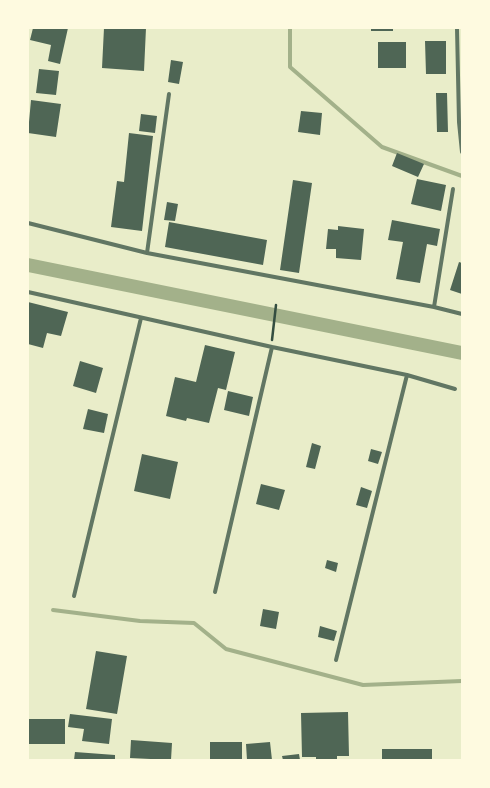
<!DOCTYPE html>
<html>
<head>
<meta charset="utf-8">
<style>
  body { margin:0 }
  #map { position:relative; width:490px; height:788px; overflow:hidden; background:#e9edc9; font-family:Overpass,sans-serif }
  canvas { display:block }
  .frame { position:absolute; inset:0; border:29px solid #fefae0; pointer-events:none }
</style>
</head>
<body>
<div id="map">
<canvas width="490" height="788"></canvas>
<div class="frame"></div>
</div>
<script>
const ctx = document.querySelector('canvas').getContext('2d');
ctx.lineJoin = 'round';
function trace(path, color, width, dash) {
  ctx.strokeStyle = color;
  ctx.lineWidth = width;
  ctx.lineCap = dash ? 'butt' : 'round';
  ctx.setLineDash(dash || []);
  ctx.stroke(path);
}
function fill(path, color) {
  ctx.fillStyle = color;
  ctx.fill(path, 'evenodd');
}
trace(new Path2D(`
  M290 28V67L382 147 462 176
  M53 610 140 621 194 623 226 649 363 685 462 681`), '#a3b18a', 4);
trace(new Path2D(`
  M28 265 462 353`), '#a3b18a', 14);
fill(new Path2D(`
  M33 28H68L60 64 48 61 51 45 30 40Z
  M104 28H146L144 71 102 68Z
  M371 28H393V31H371Z
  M425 41H446V74H426Z
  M378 42H406V68H378Z
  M171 60 183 62 179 84 168 82Z
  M39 69 59 71 56 95 36 93Z
  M436 93H447L448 132H437Z
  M31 100 61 104 56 137 28 133Z
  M301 111 322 113 320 135 298 132Z
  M141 114 157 116 155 133 139 131Z
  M129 133 153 136 142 231 111 227 117 181 124 182Z
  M397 153 424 164 418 177 392 166Z
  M417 179 446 185 441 211 411 204Z
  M293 180 312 183 299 273 280 270Z
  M167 202 178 204 175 221 164 220Z
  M392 220 440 229 437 246 427 244 420 283 396 279 403 242 388 240Z
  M169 222 267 240 263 265 165 247Z
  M338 226 364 229 361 260 336 258V249H326L328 229 338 230Z
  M459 262 462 263V294L450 290Z
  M28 302 68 312 61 336 47 333 43 348 28 344Z
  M205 345 235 352 226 390 218 388 209 423 187 418 186 421 166 416 175 377 196 382Z
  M80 361 103 368 96 393 73 386Z
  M228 391 253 397 249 416 224 410Z
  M88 409 108 414 104 433 83 429Z
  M312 443 321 446 315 469 306 467Z
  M371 449 382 452 378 464 368 461Z
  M142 454 178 462 170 499 134 491Z
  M261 484 285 490 279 510 256 504Z
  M361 487 372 491 367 508 356 505Z
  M327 560 338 563 336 572 325 568Z
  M263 609 279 612 276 629 260 626Z
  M320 626 337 631 334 641 318 637Z
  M96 651 127 656 117 714 86 709Z
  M348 712 349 756H337V760H316V757H302L301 713Z
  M70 714 112 719 109 744 82 741 84 729 68 727Z
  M28 719H65V744H28Z
  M131 740 172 743 171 760 130 758Z
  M210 742H242V760H210Z
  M270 742 272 760H247L246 744Z
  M382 749H432V760H382Z
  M75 752 115 755V760H74Z
  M299 754 300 760H283L282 756Z`), '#4f6655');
trace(new Path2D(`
  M272 340 276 305`), '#344e41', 2.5);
trace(new Path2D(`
  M457 28 459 122 462 152
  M28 223 147 253 434 307 462 314
  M147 253 169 94
  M28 292 272 347 407 375 455 389
  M434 307 453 189
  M215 592 272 347
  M74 596 141 318
  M336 660 407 375`), '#617663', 4);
</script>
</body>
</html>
